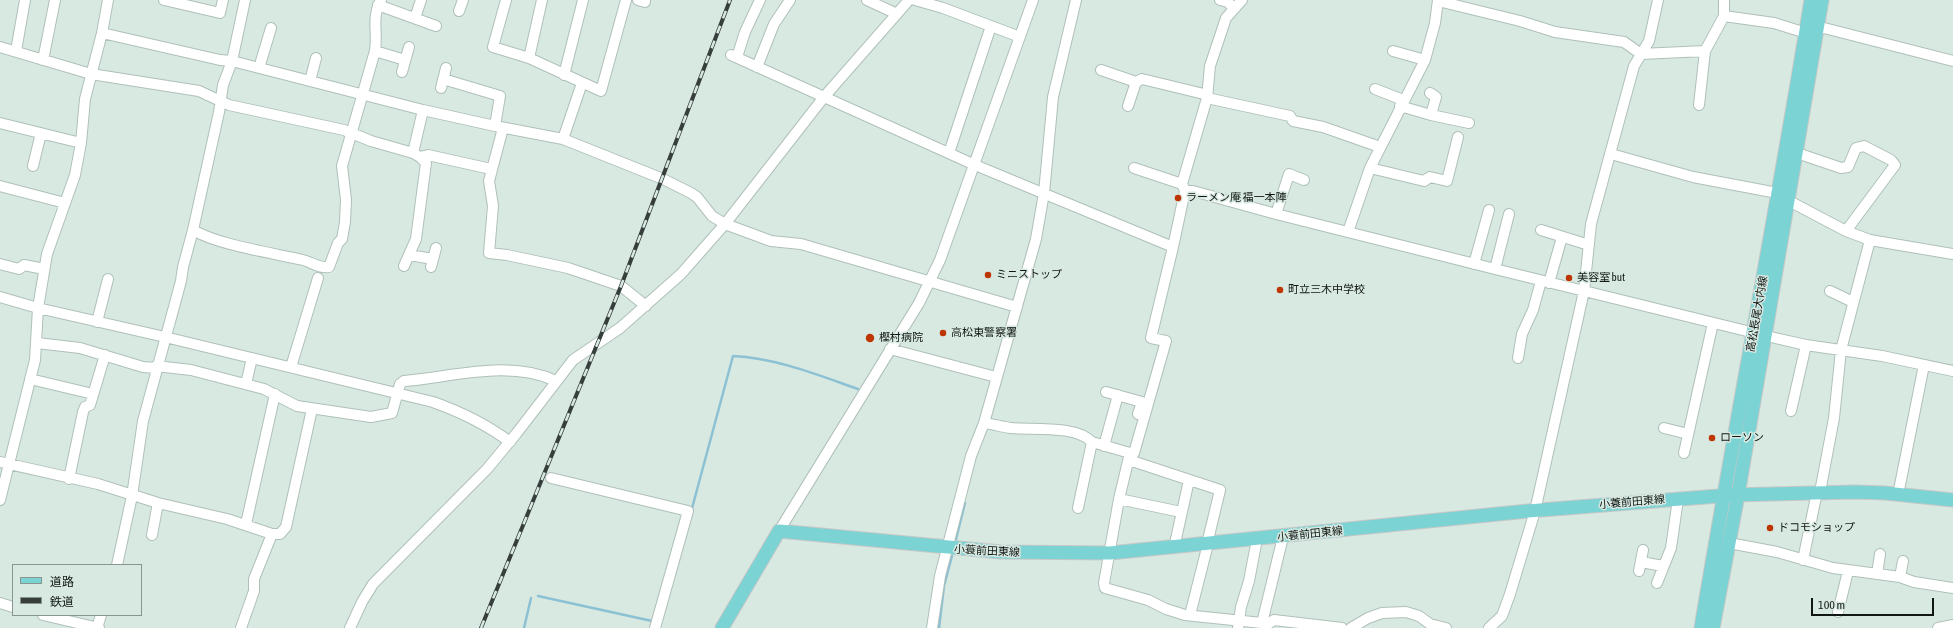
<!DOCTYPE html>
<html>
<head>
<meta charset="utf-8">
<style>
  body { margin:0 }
  #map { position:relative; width:1953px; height:628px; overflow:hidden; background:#d8e9e2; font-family:"Asap Condensed","Noto Sans JP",sans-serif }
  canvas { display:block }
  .legend { position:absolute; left:12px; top:564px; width:130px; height:52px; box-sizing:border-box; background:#d8e9e2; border:1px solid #889590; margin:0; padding:5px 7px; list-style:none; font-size:12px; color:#111714 }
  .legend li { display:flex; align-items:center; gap:8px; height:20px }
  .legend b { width:20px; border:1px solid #889590 }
  .scale { position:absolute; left:1811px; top:598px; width:123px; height:18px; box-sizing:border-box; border:2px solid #111714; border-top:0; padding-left:5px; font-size:12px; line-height:14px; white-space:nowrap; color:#111714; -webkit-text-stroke:3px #d8e9e2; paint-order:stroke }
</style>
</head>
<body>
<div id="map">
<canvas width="1953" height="628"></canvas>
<ul class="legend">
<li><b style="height:5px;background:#7bd3d4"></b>道路</li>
<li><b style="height:5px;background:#373f3c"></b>鉄道</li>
</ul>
<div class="scale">100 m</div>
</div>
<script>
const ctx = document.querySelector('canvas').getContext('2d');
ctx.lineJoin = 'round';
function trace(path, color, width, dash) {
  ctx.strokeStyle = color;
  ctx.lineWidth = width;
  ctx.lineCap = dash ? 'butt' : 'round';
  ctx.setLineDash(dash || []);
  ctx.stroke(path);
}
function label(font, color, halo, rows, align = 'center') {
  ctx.font = font + ' "Asap Condensed","Noto Sans JP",sans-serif';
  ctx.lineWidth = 3;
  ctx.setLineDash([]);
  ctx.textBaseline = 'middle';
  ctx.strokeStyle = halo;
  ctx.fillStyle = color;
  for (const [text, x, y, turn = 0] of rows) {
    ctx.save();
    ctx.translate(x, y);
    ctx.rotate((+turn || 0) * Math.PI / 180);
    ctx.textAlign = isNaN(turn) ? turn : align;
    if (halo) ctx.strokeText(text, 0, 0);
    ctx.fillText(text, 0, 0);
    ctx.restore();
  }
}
trace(new Path2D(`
  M691 512 733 356C776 358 818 375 858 389
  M955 543 965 503
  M538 596 652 621
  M524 628 531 598
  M939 628 944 586 953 552`), '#8cc1d4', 2.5);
const minor = new Path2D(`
  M164 0 220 13 223 0
  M506 0 493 47 529 58
  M542 0 529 58 601 91 626 0
  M638 0 645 2V0
  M867 0 897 14
  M915 0 943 8 1020 37
  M1220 0 1228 2 1234 9
  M1438 1 1520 21 1555 32 1624 42 1641 54 1705 51 1724 16 1774 23 1806 33 1824 28 1953 61
  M378 5 436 26
  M459 11 463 0
  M1724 16V0
  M415 18 421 0
  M102 33 220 60 232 61 423 110 495 126 563 139 663 179 691 193 697 197 712 216 725 224 771 241 801 244 1017 307
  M0 47 91 74 199 91 229 105 344 130 371 141 413 153
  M16 51 25 0
  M375 51 405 60
  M1393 51 1425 60
  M731 55 975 165 1173 247 1185 191H1193L1276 214 1495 269 1775 338 1806 345 1882 356 1953 371
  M737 57 745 32 760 0
  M43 60 55 0
  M757 67 774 24 790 0
  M259 68 271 28
  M1101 70 1136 82 1142 79 1208 95
  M402 72 409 47
  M564 75 583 0
  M443 79 500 96 495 126
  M310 81 316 58
  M441 88 446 68
  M1375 89 1403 100
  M1430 93 1436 97 1431 115
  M1207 98 1290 116 1293 121 1323 127 1380 147
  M1699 105 1705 51
  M1128 106 1136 82
  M1400 106 1431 115 1469 123
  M0 123 81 143
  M503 128 489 181 493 206 489 253 507 255 568 268 621 286 646 306
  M563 139 582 83
  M949 153 991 26
  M1797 153 1841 168 1848 167 1856 148 1864 146 1891 160 1895 165 1846 231
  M1611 154 1693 177 1772 192 1846 231 1870 240 1841 350 1834 418 1820 492
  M420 157 428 155 491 169
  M33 166 41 133
  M1134 168 1182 184
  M1370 168 1424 181 1430 177 1447 181 1458 137
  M0 186 65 203
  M1185 191 1182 184 1207 98 1210 66 1226 18 1242 0
  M1276 214 1289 174 1304 180
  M193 230C218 245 273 253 303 260 311 262 320 269 329 267L338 243 342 239 345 222 346 200 342 166 375 51C378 32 371 17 381 0
  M1541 230 1589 245
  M1348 232 1370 168 1425 60 1435 23 1438 0
  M1870 240 1953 254
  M1173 247 1151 338 1166 341 1134 453H1130L1119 499 1104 583 1105 588 1148 600 1166 609 1185 615 1262 623 1268 624 1274 620 1342 628
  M409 255 433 259
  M0 264 19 269 24 265 44 269
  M1474 264 1489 210
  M404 266 416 239 426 163 420 157 413 153 423 110
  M431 267 436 248
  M1495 269 1509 214
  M1549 283 1562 237
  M1830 291 1853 302
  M0 297 38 308 165 337 433 402C461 412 486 424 510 442
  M97 322 108 279
  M37 343 80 348 143 367 156 368
  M890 349 996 377
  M1518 358 1522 334 1533 310 1541 281
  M156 366 191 370 264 389 297 406 371 417 392 413 400 384 404 381C453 377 509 359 556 381
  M291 367 318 278
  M30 379 93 394
  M246 384 252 358
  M1106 392 1142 402 1138 414
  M1791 411 1806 345
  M984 423C993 424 1002 427 1011 428 1033 430 1076 425 1092 442
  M1664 428 1688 434
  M1104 446 1118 395
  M1684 453 1713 323
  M1129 460 1220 490 1207 544
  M0 462 98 484 158 503 227 519 272 534H280L286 527 312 409
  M551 478 688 511 655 628
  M69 479 83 412 85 407 90 405 105 355
  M1898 495 1924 365
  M1119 499 1181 512
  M0 500 35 360 38 308 47 254 75 175 81 143 85 99 102 33 108 0
  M1078 508 1092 442 1130 453
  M246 524 275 394
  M779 531 919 303 940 260 1033 0
  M152 535 158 503
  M1729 543 1777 552 1833 568 1900 577 1914 582 1953 588
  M1174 548 1189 480
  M1803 560 1817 492
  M1641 562 1663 566
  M117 565 132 496 143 421 181 281 183 267 193 230 219 112 223 85 232 61 245 0
  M1639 571 1643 550
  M1877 574 1880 554
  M1900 577 1903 561
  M1657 583 1671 548 1678 499
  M0 603 13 607
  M1838 612 1848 571
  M43 615 99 628
  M1190 615 1208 544
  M1262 623 1283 537
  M97 628 101 615
  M241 628 254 591V579L272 534
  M350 628 362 602 373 584 487 469 516 434 573 360 620 328 681 274 725 224 824 97 909 0
  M932 628 940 576 971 456 984 423 1036 239 1044 193 1053 97 1076 0
  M1238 628 1241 607 1249 581 1257 539
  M1351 628 1368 618 1382 613 1406 612 1419 616 1430 624 1446 628
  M1489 628 1502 616 1510 594 1535 511 1584 291 1591 224 1634 66 1649 41 1658 0
  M1938 628 1953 625`);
const major = new Path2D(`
  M722 628 779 531 1001 552 1110 553 1528 511 1731 495 1855 492 1885 493 1953 500
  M1701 628C1736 418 1777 210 1811 0
  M1713 628 1738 495 1822 0`);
trace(minor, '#afc0b9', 12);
trace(major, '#c6c7c7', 15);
trace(minor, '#fff', 10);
trace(major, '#7bd3d4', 13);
const rail = new Path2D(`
  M481 628 621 286 730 0`);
trace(rail, '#373f3c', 4);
trace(rail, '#d8e9e2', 2.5, [8]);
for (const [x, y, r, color] of [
  [1178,198,4,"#bd3500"],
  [988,275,4,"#bd3500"],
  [1569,278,4,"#bd3500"],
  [1280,290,4,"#bd3500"],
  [943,333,4,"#bd3500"],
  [870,338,5,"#bd3500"],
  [1712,438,4,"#bd3500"],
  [1770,528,4,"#bd3500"]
]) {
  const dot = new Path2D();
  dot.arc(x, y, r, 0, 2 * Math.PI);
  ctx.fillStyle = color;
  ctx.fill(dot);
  trace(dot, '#d8e9e2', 1.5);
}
label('11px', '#111714', '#d8e9e2', [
  ["ラーメン庵 福一本陣",1186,198],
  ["ミニストップ",996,275],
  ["美容室 but",1577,278],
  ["町立三木中学校",1288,290],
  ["高松東警察署",951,333],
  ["樫村病院",879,338],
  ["ローソン",1720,438],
  ["ドコモショップ",1778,528]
], 'left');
label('11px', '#111714', '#d8e9e2', [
  ["高松長尾大内線",1757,314,-80],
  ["小蓑前田東線",1632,502,-5],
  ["小蓑前田東線",1310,534,-6],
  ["小蓑前田東線",987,551,3]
]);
</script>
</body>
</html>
